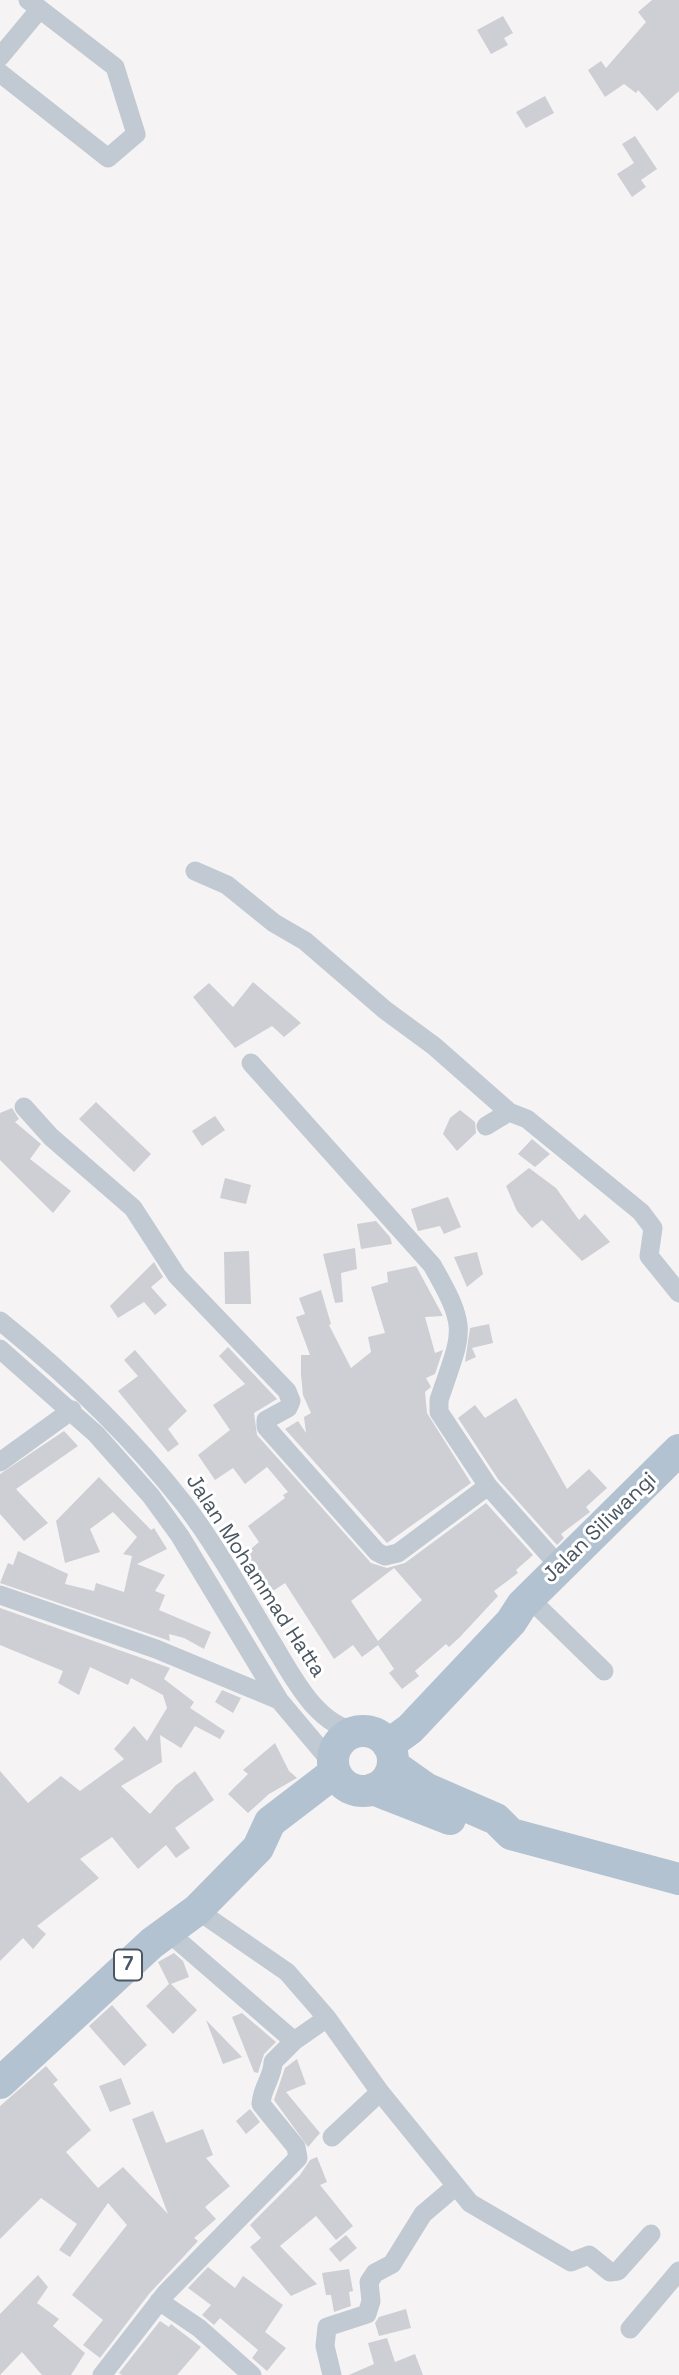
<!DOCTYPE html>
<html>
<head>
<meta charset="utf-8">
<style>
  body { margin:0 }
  canvas { display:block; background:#f5f3f3 }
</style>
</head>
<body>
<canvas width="679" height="2375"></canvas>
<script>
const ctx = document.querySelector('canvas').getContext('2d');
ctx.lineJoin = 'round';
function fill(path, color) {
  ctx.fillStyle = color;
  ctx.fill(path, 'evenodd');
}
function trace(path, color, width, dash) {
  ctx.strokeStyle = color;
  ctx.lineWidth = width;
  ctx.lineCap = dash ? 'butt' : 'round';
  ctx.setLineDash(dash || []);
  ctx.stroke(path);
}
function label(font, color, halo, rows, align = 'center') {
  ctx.font = font + ' "Space Grotesk",sans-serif';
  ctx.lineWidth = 6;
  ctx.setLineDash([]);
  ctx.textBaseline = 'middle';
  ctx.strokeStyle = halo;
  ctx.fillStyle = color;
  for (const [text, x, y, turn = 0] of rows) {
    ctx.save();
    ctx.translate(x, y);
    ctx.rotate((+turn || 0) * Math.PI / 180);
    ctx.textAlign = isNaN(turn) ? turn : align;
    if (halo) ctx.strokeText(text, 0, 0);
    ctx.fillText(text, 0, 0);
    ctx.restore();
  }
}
fill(new Path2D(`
  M652 0H679V91L657 111 638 90 636 93 624 84 605 97 588 70 601 61 606 68 646 22 638 12Z
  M503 16 513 33 504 38 508 45 491 54 477 30Z
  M545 96 554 113 526 128 516 112Z
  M635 136 657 169 641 180 646 187 632 197 617 174 634 163 622 144Z
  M253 982 301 1023 284 1037 272 1026 235 1048 193 997 209 983 233 1007Z
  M96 1102 151 1154 134 1172 79 1119Z
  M12 1108 19 1119 15 1122 41 1144 30 1159 71 1191 53 1213 0 1160V1113Z
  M460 1110 475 1122 476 1133 457 1151 443 1134 450 1118Z
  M215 1116 225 1130 202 1146 192 1131Z
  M532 1139 550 1154 535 1167 518 1154Z
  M529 1168 556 1188 579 1220 585 1214 610 1242 582 1261 542 1220 532 1228 517 1211 506 1186Z
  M225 1178 251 1185 246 1204 220 1198Z
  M448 1197 461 1227 444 1234 440 1226 418 1231 411 1209Z
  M376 1221 390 1237 392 1244 361 1249 357 1224Z
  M355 1248 357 1269 341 1273 343 1302 335 1303 323 1254Z
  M249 1251 251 1304H225L224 1252Z
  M477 1252 483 1274 467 1287 454 1257Z
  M154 1262 163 1277 151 1287 167 1305 155 1315 144 1302 118 1318 110 1306Z
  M416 1266 443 1316 425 1317 435 1353 443 1350 435 1374 426 1378 431 1387 425 1392 427 1413 471 1483 387 1543 285 1429 298 1421 306 1433 304 1417 311 1413 303 1395 301 1375V1355H310L296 1317 305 1314 299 1298 321 1290 331 1324 329 1325 351 1368 371 1352 368 1337 385 1333 371 1287 388 1282 387 1272Z
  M489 1324 493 1343 472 1348 476 1357 465 1362 470 1328Z
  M228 1347 277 1399 254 1413 257 1435 371 1563 387 1568 405 1563 486 1503 533 1555 516 1570 518 1573 494 1591 498 1596 460 1637 449 1647 446 1644 415 1671 419 1676 402 1689 389 1673 394 1669 378 1645 362 1657 353 1645 334 1659 285 1583 273 1591 245 1554 259 1542 248 1526 285 1498 283 1495 288 1492 267 1467 245 1484 233 1468 215 1480 198 1455 230 1430 213 1405 245 1384 219 1356ZM394 1568 422 1600 378 1641 351 1601Z
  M135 1350 187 1411 168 1429 179 1444 168 1452 118 1391 138 1376 124 1360Z
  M516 1398 567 1489 589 1469 607 1488 586 1507 590 1512 561 1534 564 1538 557 1545 498 1479 458 1418 475 1405 485 1418Z
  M64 1431 78 1446 16 1489 48 1523 24 1541 0 1514V1474Z
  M99 1477 151 1530 154 1528 167 1549 137 1564 165 1575 155 1591 165 1595 159 1610 211 1632 204 1649 184 1638 169 1634 170 1641 0 1583 8 1563 13 1565 18 1551 68 1574 65 1584 94 1591 96 1583 124 1592 132 1556 123 1554 137 1537 113 1512 90 1529 100 1552 65 1563 56 1521Z
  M0 1608 170 1668 164 1679 194 1702 190 1708 225 1731 220 1739 195 1726 181 1748 160 1735 162 1762 121 1786 150 1814 176 1785 195 1771 214 1800 175 1828 190 1848 176 1858 166 1845 138 1869 112 1837 80 1859 99 1878 37 1926 46 1934 33 1949 23 1938 0 1961V1771L28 1803 61 1776 80 1791 124 1759 114 1749 134 1726 147 1741 167 1708 163 1695 131 1678 128 1685 90 1667 79 1695 58 1683 63 1671 0 1645Z
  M222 1690 241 1698 233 1713 215 1702Z
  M275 1743 289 1771 297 1778 269 1794 248 1813 228 1794 248 1774 243 1770Z
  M174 1953 183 1961 189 1977 171 1984 197 2010 173 2034 146 2006 169 1984 158 1962Z
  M112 2005 147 2045 124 2066 89 2026Z
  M242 2013 276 2042 264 2054 258 2073 254 2072 232 2017Z
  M206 2020 242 2057 223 2064Z
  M297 2059 306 2084 286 2092 320 2133 308 2147 274 2100 285 2068Z
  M46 2066 58 2080 53 2084 91 2130 66 2152 98 2188 123 2167 168 2214 132 2119 153 2111 166 2143 203 2129 213 2155 206 2158 230 2186 205 2207 216 2219 194 2238 198 2241 149 2294 100 2358 83 2345 103 2320 72 2295 127 2225 108 2203 70 2257 59 2250 77 2224 41 2198 0 2239V2106Z
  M121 2078 131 2104 110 2112 99 2086Z
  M250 2109 260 2122 246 2134 236 2121Z
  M317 2157 327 2182 320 2185 353 2226 336 2240 316 2216 280 2246 317 2284 291 2296 250 2247 261 2238 250 2225 300 2175 310 2160Z
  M346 2235 357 2248 340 2262 329 2249Z
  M208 2267 235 2288 243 2276 283 2305 265 2332 286 2348 267 2371 252 2358 258 2350 220 2318 214 2325 202 2315 211 2305 188 2288Z
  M349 2269 353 2291 349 2292 351 2306 334 2312 331 2295H326L322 2273Z
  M38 2275 48 2287 37 2303 59 2319 53 2326 85 2353 71 2375H42L22 2352 0 2375V2314Z
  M406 2309 411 2328 379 2336 375 2323 379 2317Z
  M160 2321 169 2327 171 2324 201 2347 177 2375H122L119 2373Z
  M387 2338 395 2362 415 2354 423 2375H349L374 2364 368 2343Z`), '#cdcfd5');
trace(new Path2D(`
  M0 57 39 10
  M0 73 108 158 136 134 115 67 28 0
  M195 871 227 885 274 923 305 941 385 1010 434 1046 509 1112
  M251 1063 432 1265C470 1331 462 1331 439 1400V1412L488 1486 560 1567
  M24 1107 51 1137 133 1208 177 1276 287 1391 291 1401 288 1408 266 1420V1427L377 1552 385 1556 398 1553 488 1486
  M486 1126 509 1112 527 1119 641 1212 653 1228 649 1256 679 1293
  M0 1321C70 1377 130 1435 185 1505 217 1547 244 1596 271 1641 291 1673 315 1725 356 1731
  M0 1349 96 1434 151 1496 180 1536 279 1700 332 1763
  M0 1462 72 1410
  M0 1595 156 1649 279 1700
  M529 1598 604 1671
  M197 1910 287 1972 327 2018 380 2092 470 2203 571 2262 589 2255 610 2272 618 2271 651 2234
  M167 1931 294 2041
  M332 2137 380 2092
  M159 2301 199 2328 252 2375
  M630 2329 679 2271
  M102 2375 165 2294 298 2158 296 2147 261 2104C262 2087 273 2077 273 2062L294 2041 327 2018
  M332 2375 325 2346 327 2327 367 2314 371 2301 369 2282 375 2273 392 2264 423 2214 456 2186`), '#c1cad2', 19);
trace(new Path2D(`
  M333 1761a30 30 0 1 1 60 0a30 30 0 1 1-60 0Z
  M388 1745 410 1729 511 1622 522 1605 679 1450
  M393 1765 427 1789 496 1819 511 1834 679 1879
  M373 1789 450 1819
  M0 2083 152 1943 197 1910 258 1848 270 1822 334 1773`), '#b3c2d1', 32);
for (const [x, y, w] of [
  [128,1965,28]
]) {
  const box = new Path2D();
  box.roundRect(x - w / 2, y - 15.5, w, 31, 5);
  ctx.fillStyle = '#fff';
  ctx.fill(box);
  trace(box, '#4a5661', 2);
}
label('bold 19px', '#4a5661', null, [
  ["7",128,1965]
]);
label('21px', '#4a5661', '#fff', [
  ["Jalan Siliwangi",600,1528,-44],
  ["Jalan Mohammad Hatta",255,1576,57]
]);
</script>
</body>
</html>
